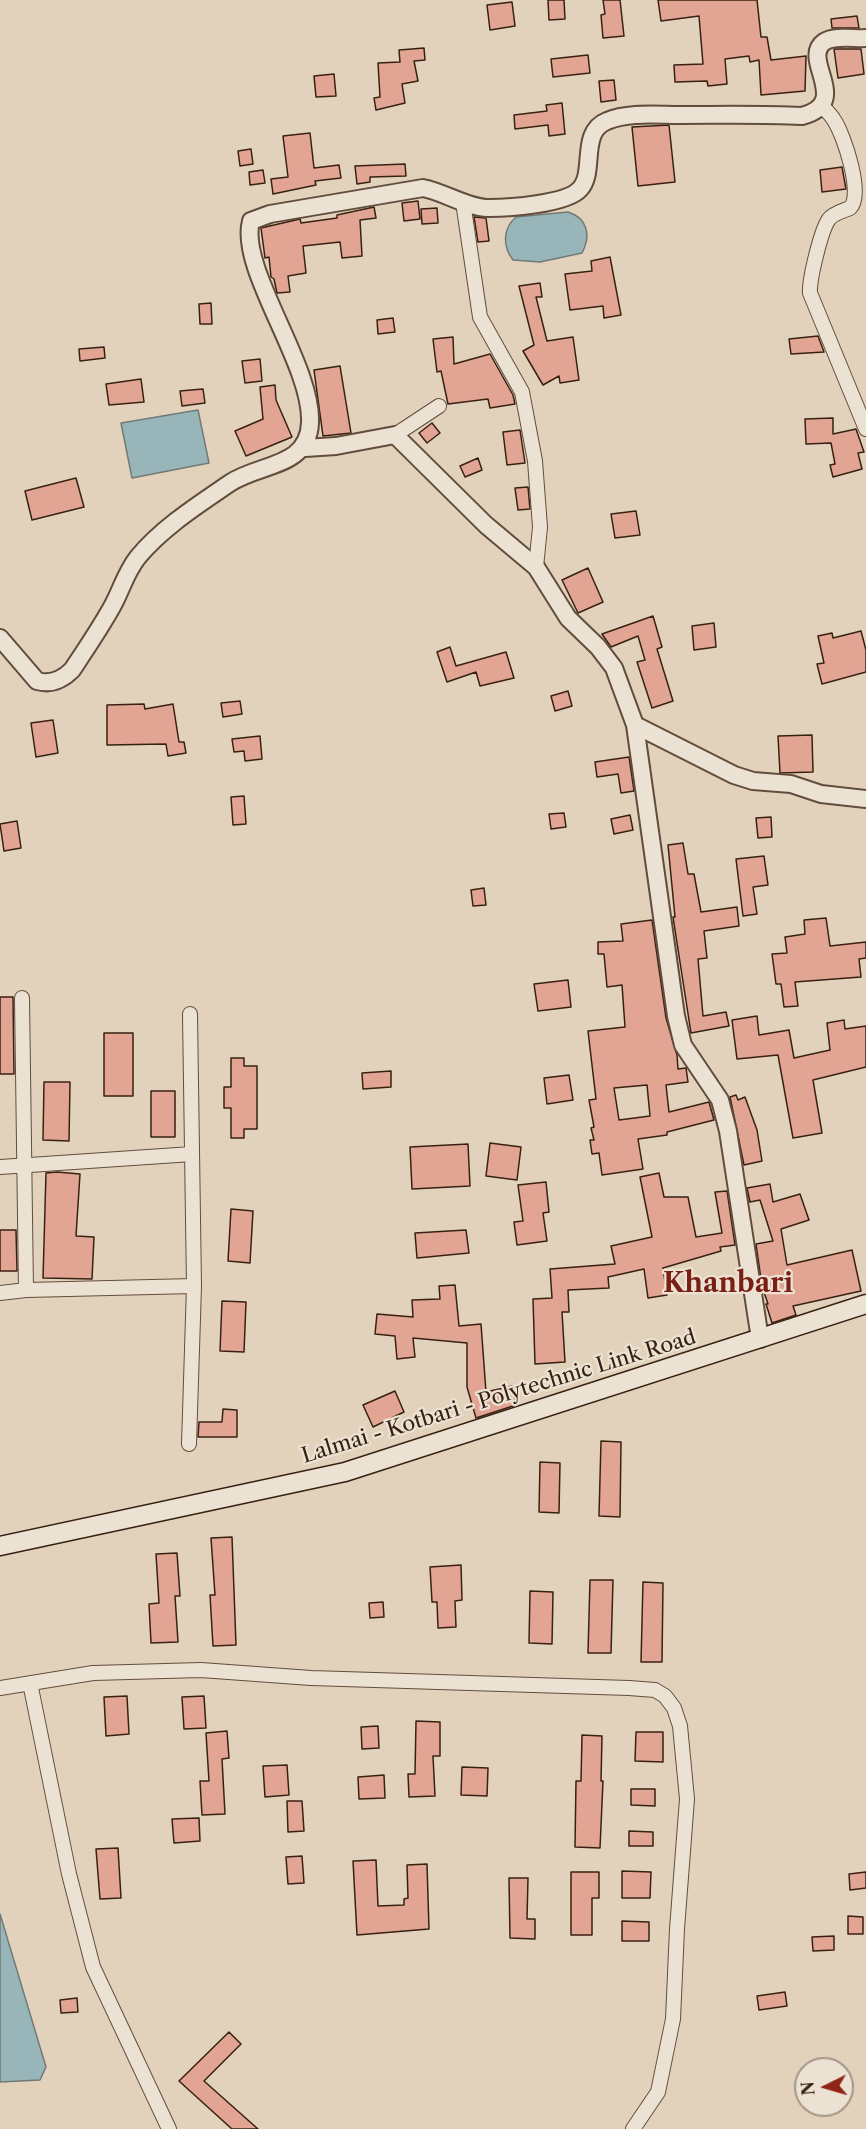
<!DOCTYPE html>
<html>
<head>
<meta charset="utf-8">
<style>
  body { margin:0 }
  #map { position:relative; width:866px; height:2129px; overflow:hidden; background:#e2d2bb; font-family:"Libre Caslon Text",serif }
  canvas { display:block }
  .north { position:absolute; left:794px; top:2057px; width:60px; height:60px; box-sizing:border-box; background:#ece2d3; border:2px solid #a49586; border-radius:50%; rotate:265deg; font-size:16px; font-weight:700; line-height:24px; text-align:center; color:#382113 }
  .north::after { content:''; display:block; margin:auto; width:21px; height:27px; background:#8f2418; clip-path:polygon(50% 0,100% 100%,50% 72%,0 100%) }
</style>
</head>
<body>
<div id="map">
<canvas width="866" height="2129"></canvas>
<div class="north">N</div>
</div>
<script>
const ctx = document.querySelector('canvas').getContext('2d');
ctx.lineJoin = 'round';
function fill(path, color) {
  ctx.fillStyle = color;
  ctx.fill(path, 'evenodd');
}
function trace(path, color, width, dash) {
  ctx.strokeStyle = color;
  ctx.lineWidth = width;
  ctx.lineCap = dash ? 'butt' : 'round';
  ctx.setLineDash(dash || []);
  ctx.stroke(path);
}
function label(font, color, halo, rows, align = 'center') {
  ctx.font = font + ' "Libre Caslon Text",serif';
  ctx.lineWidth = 4.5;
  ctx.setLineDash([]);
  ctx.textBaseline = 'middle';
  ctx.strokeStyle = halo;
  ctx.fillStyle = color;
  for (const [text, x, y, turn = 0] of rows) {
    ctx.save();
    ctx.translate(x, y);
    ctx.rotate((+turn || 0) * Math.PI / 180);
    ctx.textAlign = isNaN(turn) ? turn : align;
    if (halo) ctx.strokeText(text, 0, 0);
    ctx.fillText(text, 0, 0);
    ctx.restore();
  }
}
const water = new Path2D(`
  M568 212C588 218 591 236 582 253L540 262 513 260C503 247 502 229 516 217Z
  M198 410 209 463 132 478 121 423Z
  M0 1914 46 2067 40 2080 0 2082Z`);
fill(water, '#98b5ba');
trace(water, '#727a77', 1.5);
const building = new Path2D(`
  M548 0H564L565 19 549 20Z
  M603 0H620L624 36 603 38 601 15 605 14Z
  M658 0H757L761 37H767L771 60 806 56 805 91 761 95 759 60 750 62 749 56 725 59 727 84 708 86 707 81 675 82 674 65 703 64 699 16 661 21Z
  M512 2 515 26 490 30 487 5Z
  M857 16 859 28H832L831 19Z
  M424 48 425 60 414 61 418 81 402 84 405 103 376 110 374 98 380 97 378 63 400 62 399 50Z
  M834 49H861L864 74 838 78Z
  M588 55 590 73 553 77 551 59Z
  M334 74 336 96 316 97 314 76Z
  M614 80 616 100 601 102 599 81Z
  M562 103 565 134 549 136 548 125 515 129 514 115 547 111 546 105Z
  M669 125 675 182 638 186 632 127Z
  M310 133 314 168 339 165 341 178 315 181 316 185 273 194 271 179 288 177 283 136Z
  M251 149 253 164 240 166 238 151Z
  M405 164 406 176 370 177V182L357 184 355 166Z
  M842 167 846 189 822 192 820 170Z
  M263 170 265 183 250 185 249 172Z
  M418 201 420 219 404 221 402 203Z
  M374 207 376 218 360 220 362 256 342 258 340 242 303 246 306 273 288 276 290 292 277 293 274 279 271 277 269 257 265 258 261 228 300 219 301 223 337 218V215Z
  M437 208 438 223 422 224 421 209Z
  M474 217 486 218 489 241 478 242Z
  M610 257 621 315 604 318 603 306 570 310 565 274 592 271 591 261Z
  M540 283 542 297H536L547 341 573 337 579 380 560 383 559 376 543 385 523 351 534 345 519 286Z
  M211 303 212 324H200L199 304Z
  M393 318 395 332 378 334 377 320Z
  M818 336 824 352 791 354 789 339Z
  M453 337 454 364 490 354 513 395 515 404 490 408 488 399 448 404 441 371 437 372 433 339Z
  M104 347 105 358 80 361 79 349Z
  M260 359 262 381 245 383 242 361Z
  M340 366 351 433 323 436 314 370Z
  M141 379 144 402 109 405 106 384Z
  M275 385 276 400 292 437 246 456 235 431 263 419 260 387Z
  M203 389 205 403 182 406 180 391Z
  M833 418V434L856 429 864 452 858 453 862 469 833 477 830 465 835 464 831 443 806 444 805 419Z
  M432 423 440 433 427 443 419 433Z
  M520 430 525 463 507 465 503 432Z
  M478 458 482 470 465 477 460 466Z
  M76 478 84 507 32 520 25 491Z
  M528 487 530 509 518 510 515 488Z
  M636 511 640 535 615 538 611 514Z
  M588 568 603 602 578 613 562 580Z
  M653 616 662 647 657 649 673 701 652 708 637 662 645 660 638 636 611 647 602 634Z
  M714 623 716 647 694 650 692 626Z
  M861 631 866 650V672L822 684 817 664 824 663 818 636 832 633 833 638Z
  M450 647 456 666 506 652 514 678 480 686 476 672 447 682 437 652Z
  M568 691 572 706 555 711 551 696Z
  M240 701 242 714 223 717 221 703Z
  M144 704 145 709 173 704 179 742H184L186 753 168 756 166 744 107 745V705Z
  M53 720 58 753 36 757 31 723Z
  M812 735 813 772 780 773 778 736Z
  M260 736 262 759 245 761 244 751 234 752 232 739Z
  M629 757 634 791 621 793 618 774 597 777 595 762Z
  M244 796 246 824 233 825 231 797Z
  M564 813 566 827 551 829 549 814Z
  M630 815 633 830 614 834 611 819Z
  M771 817 772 837 758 838 756 818Z
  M17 821 21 848 4 851 0 824Z
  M683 843 688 874H694L701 912 737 907 739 926 704 931 707 958 698 959 703 1016 726 1012 729 1026 691 1033 673 917H675L668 845Z
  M764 856 768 885 753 887 757 914 743 916 736 859Z
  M484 888 486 905 473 906 471 890Z
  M826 918 830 946 866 942V958L859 959 861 977 795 982 798 1006 784 1007 781 984H776L772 954 787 953 785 937 805 934 804 920Z
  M652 920 666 1018 677 1055 678 1069 686 1068 688 1082 666 1085 669 1112 709 1102 714 1120 667 1132V1135L638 1139 643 1169 602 1175 599 1153 592 1154 590 1140H594L591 1128 594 1127 589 1100 596 1099 588 1031 625 1027 622 985 607 987 604 954H598V942L623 941 621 924ZM647 1085 650 1116 619 1120 614 1088Z
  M568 980 571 1007 538 1011 534 984Z
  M0 997H13L14 1074H0Z
  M757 1016 759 1035 789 1030 794 1058 830 1050 827 1023 844 1020 845 1029 866 1026V1067L813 1080 822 1133 793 1138 778 1055 737 1059 732 1020Z
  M104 1033H133V1096H104Z
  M231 1058H244V1066H257V1129H244V1138H231V1108H224V1087H231Z
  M391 1071V1087L363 1089 362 1073Z
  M569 1075 573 1100 547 1104 544 1078Z
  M44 1082H70L69 1141 43 1140Z
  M151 1091H175V1137H151Z
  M736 1095 738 1100 745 1097 757 1130 762 1161 744 1165 730 1097Z
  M490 1143 521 1147 517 1180 486 1176Z
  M468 1144 470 1186 412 1189 410 1147Z
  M57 1172 80 1174 76 1236 94 1237 92 1279 43 1278 46 1173Z
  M659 1173 664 1197H688L696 1237 722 1233 715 1192 727 1191 735 1245 720 1247 721 1251 663 1268 667 1295 648 1298 644 1269 608 1277 609 1288 568 1290 569 1312H562L565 1362 535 1364 533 1299 552 1298 550 1269 615 1264 611 1246 652 1237 640 1177Z
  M546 1182 549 1212 543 1213 547 1241 517 1245 514 1222 523 1221 518 1185Z
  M770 1184 773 1202 800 1194 809 1220 781 1229 787 1265 852 1250 861 1291 793 1306 796 1315 772 1323 766 1304H768L762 1286 756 1244 773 1241 760 1200 750 1202 747 1188Z
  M231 1209 253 1211 250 1263 228 1261Z
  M0 1230H16L17 1271H0Z
  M466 1230 469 1253 417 1258 415 1233Z
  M455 1285 459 1326 481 1324 486 1392 512 1386 516 1405 476 1418 467 1387V1343L413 1338 415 1357 397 1359 395 1336 375 1334 377 1314 413 1317 412 1300 440 1299 439 1286Z
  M222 1301 246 1302 244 1352 220 1351Z
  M395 1391 404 1412 373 1427 363 1405Z
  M223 1409 237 1410V1437H198L199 1422H222Z
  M601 1441 621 1442 620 1517 599 1516Z
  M540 1462 560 1463 559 1513 539 1512Z
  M232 1537 236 1645 213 1646 210 1595H215L211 1538Z
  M177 1553 180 1596H175L178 1642 151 1643 149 1604 159 1603 156 1554Z
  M461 1565 462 1600 455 1601 456 1627 438 1628 437 1602H432L430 1567Z
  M590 1580H613L611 1653H588Z
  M643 1582 663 1583 662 1662H641Z
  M530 1591 553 1592 552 1644 529 1643Z
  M383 1602 384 1617 370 1618 369 1603Z
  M127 1696 129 1734 106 1736 104 1697Z
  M204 1696 206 1728 184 1729 182 1697Z
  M416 1721 440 1722V1756H433L435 1796 409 1797 408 1774H415Z
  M378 1726 379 1748 362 1749 361 1727Z
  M227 1731 229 1758 222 1759 225 1814 202 1815 200 1781H209L206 1733Z
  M636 1732H663V1762L635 1761Z
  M582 1735 602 1736 601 1781H603L600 1848 575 1847 576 1781H581Z
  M287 1765 289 1795 265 1797 263 1766Z
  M462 1767 488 1768 487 1796 461 1795Z
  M384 1775 385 1798 359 1799 358 1777Z
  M631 1789H655V1806L631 1805Z
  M287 1801H302L304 1831 288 1832Z
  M199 1818 200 1841 174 1843 172 1819Z
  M629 1831 653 1832V1846H629Z
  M118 1848 121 1898 100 1899 96 1849Z
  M302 1856 304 1883 288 1884 286 1857Z
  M376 1860 378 1906 404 1905V1899L408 1898 407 1865 427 1864 429 1929 357 1935 353 1861Z
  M622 1871 651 1872 650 1898H622Z
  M571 1872H599V1898H592V1935H571Z
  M866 1872V1888L850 1890 849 1874Z
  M509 1878H528L527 1919H535V1939L510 1938Z
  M848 1916 863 1917V1934H848Z
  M622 1921 649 1922V1941H622Z
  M834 1936V1950L813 1951 812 1937Z
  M785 1992 787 2006 759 2010 757 1996Z
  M77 1998 78 2012 61 2013 60 2000Z
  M229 2032 241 2044 204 2081 258 2129H232L179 2081Z`);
fill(building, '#e2a593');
trace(building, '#382113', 1.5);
const minor = new Path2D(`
  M822 106C826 110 831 115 834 120 844 135 864 195 850 208 843 211 834 213 829 219 821 230 809 280 810 293L866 429
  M463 202 480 317 522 392 535 461 540 527 536 567
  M395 435 439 406
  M22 998 26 1290
  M0 1167 192 1154
  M0 1293 26 1290 194 1286
  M189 1444 194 1286 190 1014
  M30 1683 69 1874 93 1967 169 2129
  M0 1688 93 1673 201 1670 311 1678 629 1688 655 1690 665 1696 674 1708 680 1726 687 1799 677 1929 673 2019 658 2092 633 2129`);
const tertiary = new Path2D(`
  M305 448 336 446 395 435 486 525 536 567 568 618 598 647 614 668 635 725 676 1016 683 1045 720 1100 728 1131 760 1339
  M0 638 37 681C51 685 62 680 72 670 86 649 101 627 113 605 122 588 126 572 138 557 163 527 198 505 230 483 260 463 308 468 310 423 313 365 238 269 251 221L270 214 423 188C444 192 468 208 488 208 509 208 567 204 580 189 596 172 579 132 607 121 628 112 657 115 679 115 720 115 761 114 802 116 853 103 800 59 824 42 834 35 855 39 866 38
  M635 725 734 775 753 781 791 784 821 794 866 799`);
const secondary = new Path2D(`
  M0 1546 345 1472 866 1304`);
trace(minor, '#624d3d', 16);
trace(tertiary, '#624d3d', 20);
trace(secondary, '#382113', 21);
trace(minor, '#ece2d3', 14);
trace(tertiary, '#ece2d3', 16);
trace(secondary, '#ece2d3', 18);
label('21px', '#382113', '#ece2d3', [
  ["Lalmai - Kotbari - Polytechnic Link Road",499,1397,-17]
]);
label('bold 27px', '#7a1f14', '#ece2d3', [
  ["Khanbari",728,1284]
]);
</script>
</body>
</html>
